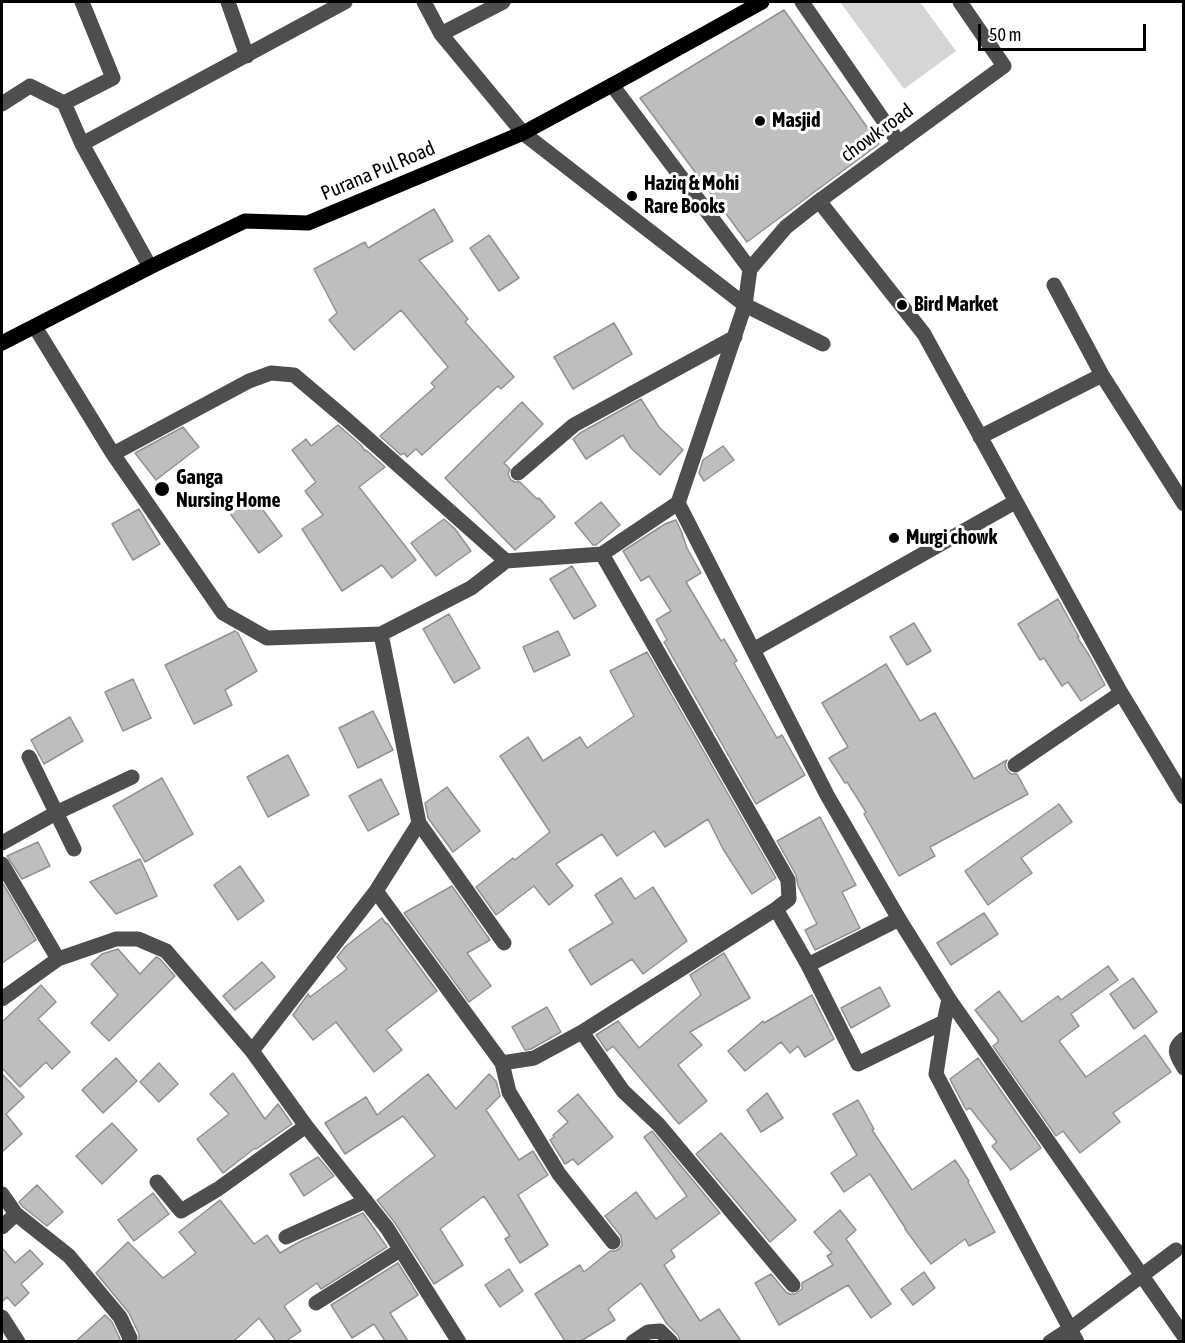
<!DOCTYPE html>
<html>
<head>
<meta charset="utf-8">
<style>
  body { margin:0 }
  #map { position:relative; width:1185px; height:1343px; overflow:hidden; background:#fff; font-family:"Asap Condensed",sans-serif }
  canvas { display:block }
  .frame { position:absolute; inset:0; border:3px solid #000; pointer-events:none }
  .scale { position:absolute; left:978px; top:24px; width:168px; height:27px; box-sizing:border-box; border:3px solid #000; border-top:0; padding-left:8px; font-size:18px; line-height:21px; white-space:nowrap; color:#000; -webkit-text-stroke:4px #fff; paint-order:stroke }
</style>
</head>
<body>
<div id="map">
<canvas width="1185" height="1343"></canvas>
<div class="frame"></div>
<div class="scale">50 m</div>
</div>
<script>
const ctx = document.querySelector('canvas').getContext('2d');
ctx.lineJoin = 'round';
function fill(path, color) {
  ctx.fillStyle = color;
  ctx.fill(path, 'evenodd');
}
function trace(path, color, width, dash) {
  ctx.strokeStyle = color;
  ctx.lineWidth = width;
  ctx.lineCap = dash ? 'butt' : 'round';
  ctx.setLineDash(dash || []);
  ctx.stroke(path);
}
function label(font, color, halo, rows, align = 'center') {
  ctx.font = font + ' "Asap Condensed",sans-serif';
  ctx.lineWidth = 6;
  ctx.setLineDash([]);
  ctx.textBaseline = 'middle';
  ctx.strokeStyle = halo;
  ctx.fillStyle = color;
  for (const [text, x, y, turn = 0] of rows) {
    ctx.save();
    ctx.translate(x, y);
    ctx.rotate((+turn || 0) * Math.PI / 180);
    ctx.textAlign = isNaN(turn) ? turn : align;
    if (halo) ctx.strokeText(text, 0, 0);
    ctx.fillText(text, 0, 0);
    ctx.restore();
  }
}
fill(new Path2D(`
  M840 2H920L956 51 904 89Z`), '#d5d5d5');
const building = new Path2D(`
  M784 10 879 144 747 242 640 98Z
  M434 209 453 241 419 260 468 319 465 322 514 377 501 389 498 386 422 455 416 449 407 457 404 453 401 455 380 436 435 387 431 383 448 367 401 310 354 350 329 320 337 313 314 269 365 242 368 248Z
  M489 235 519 278 499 291 470 248Z
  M614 323 632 354 573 389 554 357Z
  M641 399 659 427 683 450 660 475 631 448 623 435 586 459 573 439 580 433Z
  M522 402 543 424 504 463 510 469 508 474 511 480 515 482H520L537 499 539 498 555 517 515 550 445 478Z
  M338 425 361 445 365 451 366 450 385 467 359 487 416 560 392 578 382 565 342 591 302 529 323 515 305 491 316 482 292 450 306 439 311 446Z
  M183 427 199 447 156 480 135 453Z
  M723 446 734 460 704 481 699 473 703 460Z
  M252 495 282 536 259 553 229 512Z
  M601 502 620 525 596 545H593L575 523Z
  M139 509 160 544 133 560 112 524Z
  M444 519 455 529 471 551 436 576 411 543Z
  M676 520 681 531 687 548 701 573 686 582 721 641 724 639 737 661 734 663 777 738 782 735 805 775 756 804 664 642 667 640 656 620 671 611 649 576 641 581 623 551 665 524Z
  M572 566 596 606 574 619 550 579Z
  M1058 599 1079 637H1077L1089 655 1105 685 1081 701 1068 682 1062 686 1044 658 1040 660 1018 624Z
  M449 614 480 668 454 683 423 629Z
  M914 623 931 651 907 665 890 637Z
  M235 631 238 633 257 671 225 690 232 705 194 724 165 665Z
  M558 631 570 655 534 672 523 647Z
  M647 652 776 878 752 894 723 849 708 819 665 847 654 831 617 856 602 834 556 864 573 886 549 905 534 886 496 915 476 887 513 858 515 860 550 832 500 756 528 737 543 761 580 737 587 748 634 716 610 671Z
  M886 664 920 721 935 713 974 779 1007 760 1005 765 1007 770 1011 774H1017L1028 794 930 847 935 856 899 876 864 814 866 812 847 782 845 783 829 758 848 747 822 703Z
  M133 679 151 718 123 731 105 692Z
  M373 711 393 750 358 768 339 728Z
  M70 717 83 741 44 764 31 740Z
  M288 755 309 795 268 817 247 777Z
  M162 778 193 834 145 862 113 806Z
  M381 779 399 814 368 831 349 796Z
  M447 787 480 831 453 852 428 818 425 803Z
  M1059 804 1072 822 1021 858 1032 873 988 905 965 871Z
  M820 817 856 885 842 892 860 928 815 950 805 930 817 924 798 886 796 875 777 841Z
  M38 842 50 866 22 879 7 856Z
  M140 859 157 896 116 914 90 882Z
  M240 866 264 901 238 920 214 885Z
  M621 878 635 899 653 887 687 941 643 974 632 959 591 985 569 950 613 923 595 895Z
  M2 882 36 940 2 963Z
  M452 886 490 940 467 953 491 986 469 1002 404 913Z
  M984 913 998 934 951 965 937 943Z
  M382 918 386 924 387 923 437 991 386 1030 402 1050 374 1072 336 1022 313 1040 293 1015 308 994 310 997 347 969 337 957 346 946Z
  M118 949 140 974 156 957 160 959 175 976 109 1041 91 1023 118 995 91 964 102 954Z
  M724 953 750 998 690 1032 702 1045 678 1065 707 1101 679 1124 613 1046 607 1051 596 1035 618 1021 639 1048 701 995 690 975Z
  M262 962 275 977 235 1010 223 996Z
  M1108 966 1118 980 1071 1014 1079 1026 1059 1041 1086 1077 1145 1035 1171 1072 1113 1113 1120 1122 1080 1153 1063 1131 1056 1136 993 1046 998 1042V1039L975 1010 999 991 1022 1022 1058 996 1061 1000Z
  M1133 978 1157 1012 1134 1029 1110 994Z
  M41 985 56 1002 38 1019 70 1052 52 1069 46 1062 20 1087 2 1068V1022Z
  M880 987 890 1006 851 1028 841 1008Z
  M812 995 834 1039 805 1057 798 1046 790 1053 781 1042 745 1071 728 1051 763 1021 764 1023Z
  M547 1007 561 1032 531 1049 525 1050 512 1027Z
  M116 1058 137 1081 103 1113 82 1090Z
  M978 1058 1041 1148 1011 1170 992 1146 997 1142 970 1108 967 1110 965 1108 950 1079Z
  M159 1063 178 1084 159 1102 140 1082Z
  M233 1073 265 1119 278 1104 292 1124 256 1149 255 1148 223 1173 197 1139 229 1114 210 1094Z
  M2 1074 24 1097 6 1114 22 1134 2 1152Z
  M428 1074 456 1109 489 1074 496 1081 500 1096 486 1110 519 1160 533 1151 548 1175 518 1195 548 1245 520 1263 505 1239 510 1236 484 1196 440 1229 463 1265 434 1284 395 1223 377 1200 435 1156 403 1116 345 1154 325 1123 366 1097 377 1115Z
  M767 1093 783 1118 761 1132 747 1110Z
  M578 1094 613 1137 578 1165 573 1159 565 1164 550 1140 554 1137 553 1135 568 1122 558 1111Z
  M858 1100 874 1129 872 1130 912 1190 955 1160 969 1181 968 1182 995 1232 969 1246 965 1239 931 1264 905 1229H906L870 1174 844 1192 831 1173 857 1155 833 1114Z
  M112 1123 137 1150 102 1184 76 1156Z
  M652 1131 720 1213 671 1250 675 1257 664 1265 700 1321 719 1309 741 1341H680L678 1335 667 1324 641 1283 608 1309 615 1320 581 1341H565L535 1294 580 1265 584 1272 610 1251H615L619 1249 622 1245 621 1236 605 1216 636 1192 656 1219 687 1196 644 1137Z
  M721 1133 796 1220 770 1242 696 1154Z
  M318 1157 334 1176 304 1196 290 1174Z
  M37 1185 63 1212 47 1226 23 1207 19 1202Z
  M153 1193 169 1214 134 1241 118 1220Z
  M220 1200 254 1244 267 1235 280 1253 301 1241 363 1213 387 1247 321 1289 317 1283 284 1306 301 1331 286 1341H276L259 1318 234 1341H139V1334L129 1313 96 1273 128 1242 163 1278 196 1253 179 1232Z
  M840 1210 856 1230 846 1239 891 1304 871 1318 848 1285 779 1325 755 1283 771 1274 786 1292 790 1294H795L802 1289V1283L833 1265 827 1256 832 1253 814 1232Z
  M2 1248 15 1263 30 1250 43 1264 21 1284 29 1293 15 1306 7 1297 2 1302Z
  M398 1263 418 1295 390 1313 408 1341H385L374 1324 352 1338 331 1305Z
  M509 1269 523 1291 500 1307 485 1285Z
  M924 1272 935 1288 913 1305 901 1289Z
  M105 1315 112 1322 120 1339 119 1341H76Z`);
fill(building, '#bebebe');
trace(building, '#929292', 1.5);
trace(new Path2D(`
  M82 2 113 78 64 103 82 144 150 267
  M228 2 247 56
  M424 2 441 34 523 133 745 305 678 503 827 795 899 919 949 999 944 1022 936 1074 1077 1342
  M802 2 899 143
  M441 34 503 2
  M612 85 750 269
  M2 104 30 86 64 103
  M82 144 345 2
  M819 201 924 334 1121 693 1184 797
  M1054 285 1102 375 1184 504
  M35 327 113 454 223 613 267 638 381 634
  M823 344 745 305 750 269 786 227 819 201 1004 66 960 2
  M980 437 1102 375
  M113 454 249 381 271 373 294 375 346 419 506 561
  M518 473 574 425 735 337
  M602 554 788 880 789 899 776 909 582 1032 623 1091 659 1125 793 1285
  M753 650 1015 502
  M29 757 74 849
  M1015 765 1121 693
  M419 823 504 943
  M2 843 56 813 132 777
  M2 864 58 959
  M376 891 502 1063 534 1058 582 1032
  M776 909 808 965 858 1064 944 1022
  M808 965 899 919
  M2 999 58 959 116 939H138L166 951 252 1051 306 1126 387 1228 459 1342
  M949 999 1184 1336
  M1184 1039C1171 1049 1177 1056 1184 1068
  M252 1051 376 891 419 823 381 634 471 588 506 561 602 554 678 503
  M502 1063 509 1092 559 1174 613 1242
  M157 1182 181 1211 218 1189 306 1126
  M2 1194 16 1214 69 1256 120 1317 130 1338 129 1342
  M2 1227 16 1214
  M286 1237 366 1201
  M316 1303 400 1250
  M2 1317 18 1342
  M633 1342 648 1332 660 1331 671 1342
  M1050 1342 1070 1329 1176 1250`), '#4e4e4e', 15);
trace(new Path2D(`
  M2 343 150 267 245 221 308 223 523 133 612 85 762 2`), '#000', 15);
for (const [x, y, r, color] of [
  [760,121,6,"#000"],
  [632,196,6,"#000"],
  [902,305,6,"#000"],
  [162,489,8,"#000"],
  [894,538,6,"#000"]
]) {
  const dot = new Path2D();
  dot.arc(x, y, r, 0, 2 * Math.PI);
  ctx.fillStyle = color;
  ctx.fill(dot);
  trace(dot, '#fff', 2);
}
label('bold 20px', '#000', '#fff', [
  ["Masjid",772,121],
  ["Haziq & Mohi",644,184],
  ["Rare Books",644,207],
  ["Bird Market",914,305],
  ["Ganga",176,478],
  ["Nursing Home",176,501],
  ["Murgi chowk",906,538]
], 'left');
label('20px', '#000', '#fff', [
  ["chowk road",877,133,-36],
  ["Purana Pul Road",378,171,-23]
]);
</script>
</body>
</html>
